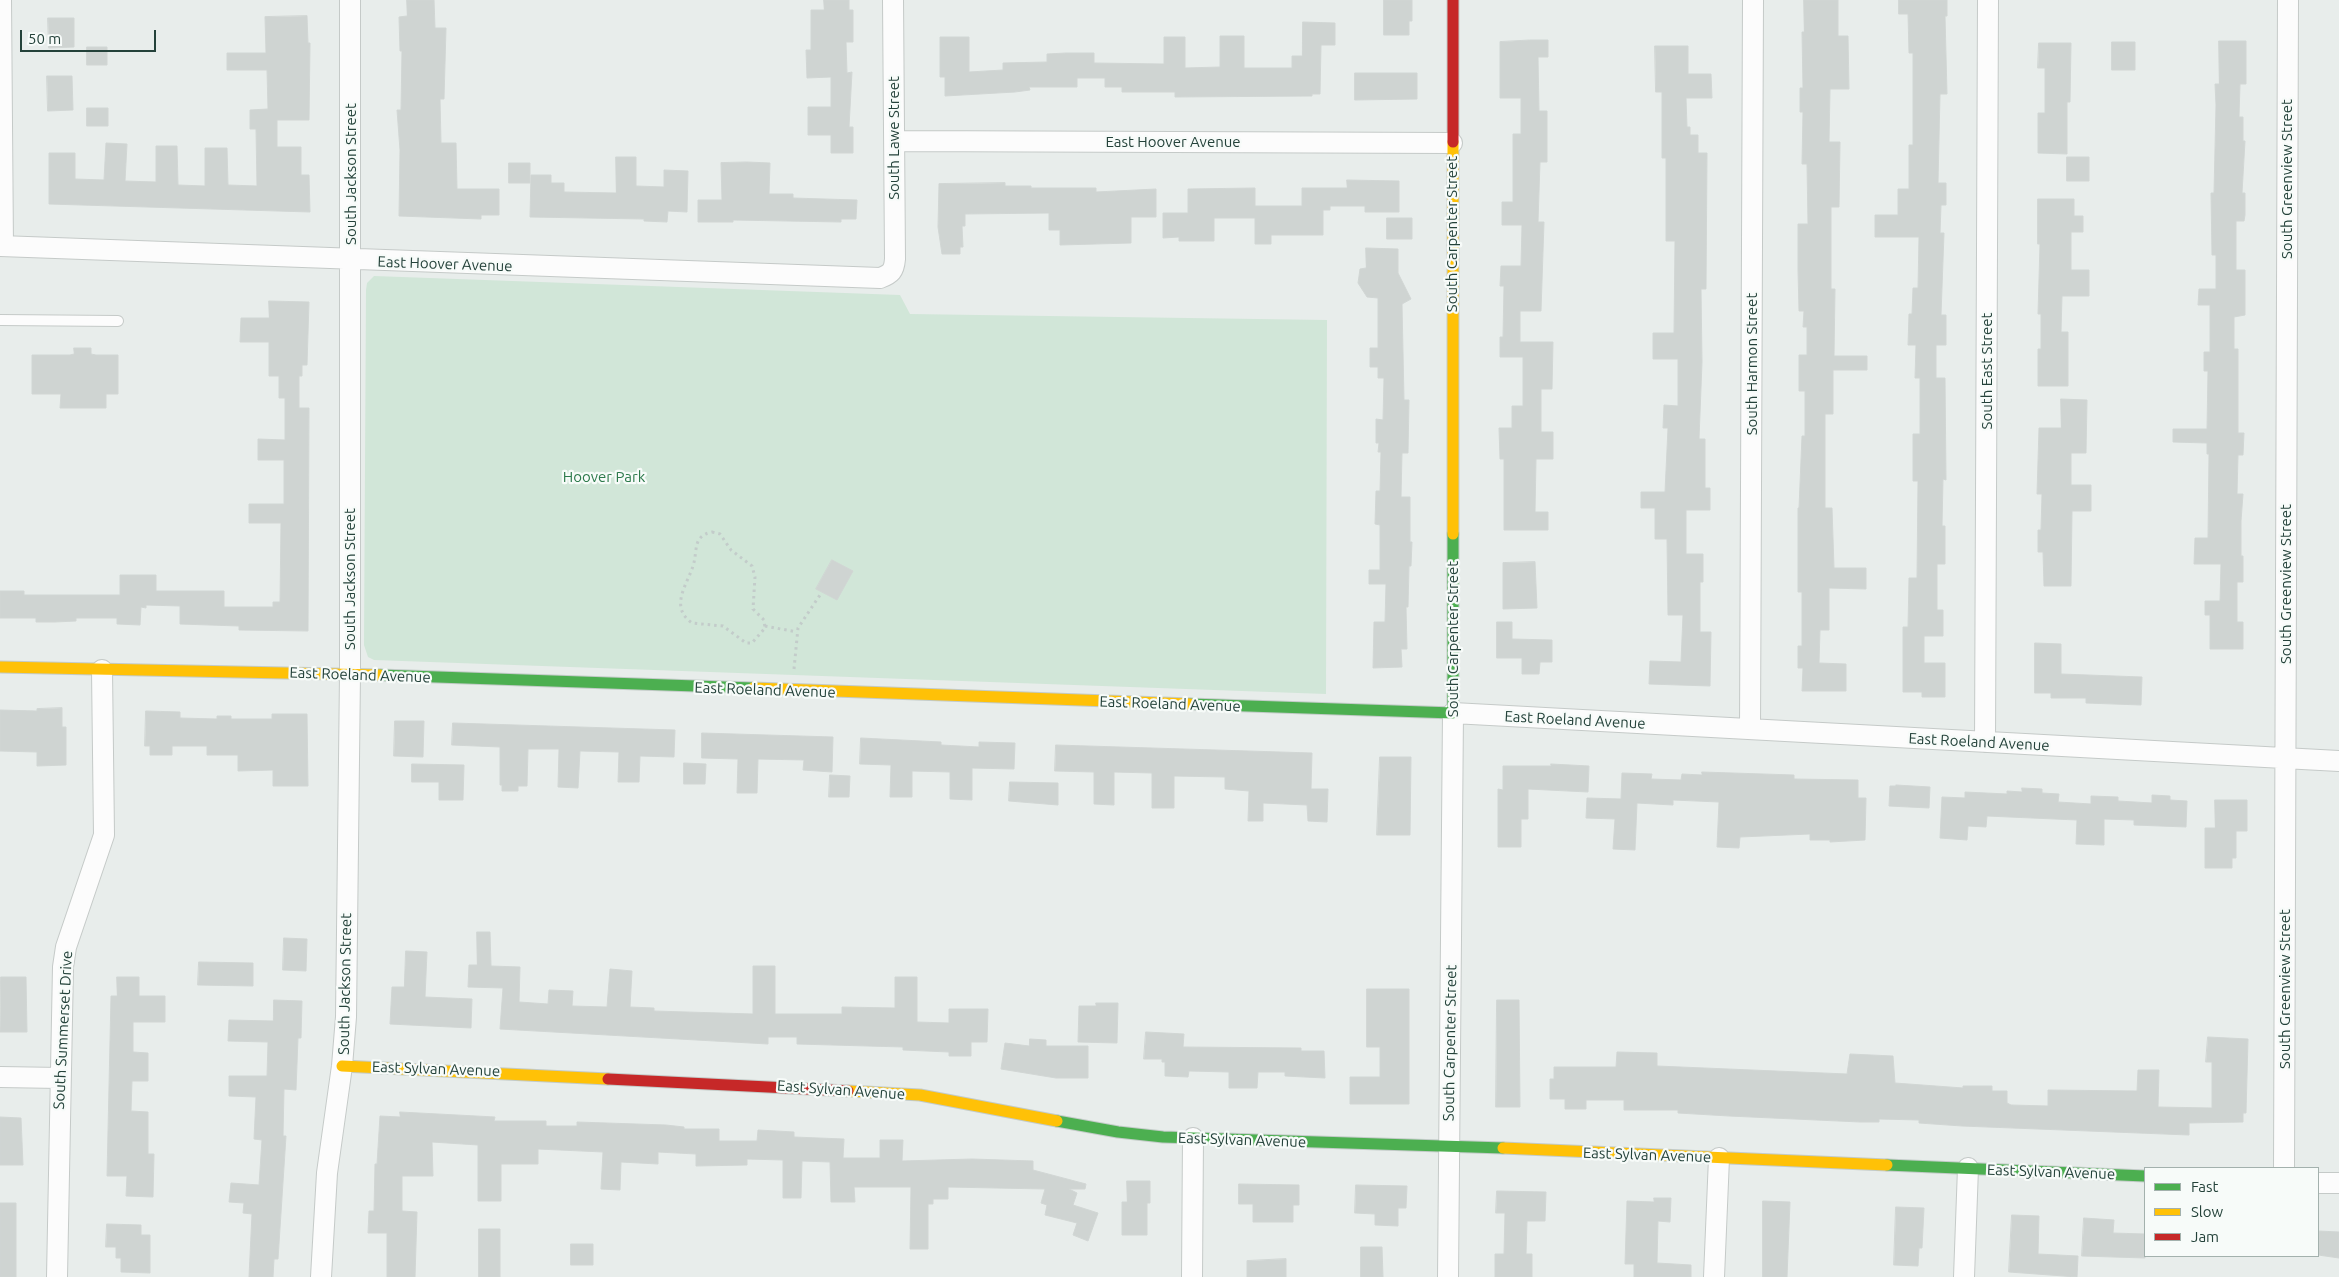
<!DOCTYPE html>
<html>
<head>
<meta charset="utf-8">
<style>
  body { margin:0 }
  #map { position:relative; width:2339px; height:1277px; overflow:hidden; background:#e8edeb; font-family:Ubuntu,sans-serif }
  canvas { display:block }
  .legend { position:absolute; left:2144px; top:1167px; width:175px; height:90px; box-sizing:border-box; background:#f7fbf9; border:1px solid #a3b1ad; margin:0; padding:6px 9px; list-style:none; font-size:15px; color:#24423a }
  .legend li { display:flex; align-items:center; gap:10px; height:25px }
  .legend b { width:25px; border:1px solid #a3b1ad }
  .scale { position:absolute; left:20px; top:30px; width:136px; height:22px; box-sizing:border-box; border:2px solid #24423a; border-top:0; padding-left:6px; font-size:15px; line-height:18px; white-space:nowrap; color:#24423a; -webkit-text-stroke:4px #f7fbf9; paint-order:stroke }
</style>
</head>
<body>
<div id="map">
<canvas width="2339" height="1277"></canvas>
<ul class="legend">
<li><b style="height:6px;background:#4caf50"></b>Fast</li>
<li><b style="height:6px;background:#ffc107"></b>Slow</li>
<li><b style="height:6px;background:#c62828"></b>Jam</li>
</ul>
<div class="scale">50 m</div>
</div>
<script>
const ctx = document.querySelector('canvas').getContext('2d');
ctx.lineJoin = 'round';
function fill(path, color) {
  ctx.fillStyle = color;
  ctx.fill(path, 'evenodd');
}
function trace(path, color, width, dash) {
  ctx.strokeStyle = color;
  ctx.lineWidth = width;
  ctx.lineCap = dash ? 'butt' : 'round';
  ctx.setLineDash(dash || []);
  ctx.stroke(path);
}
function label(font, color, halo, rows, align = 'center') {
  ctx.font = font + ' Ubuntu,sans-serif';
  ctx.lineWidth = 4.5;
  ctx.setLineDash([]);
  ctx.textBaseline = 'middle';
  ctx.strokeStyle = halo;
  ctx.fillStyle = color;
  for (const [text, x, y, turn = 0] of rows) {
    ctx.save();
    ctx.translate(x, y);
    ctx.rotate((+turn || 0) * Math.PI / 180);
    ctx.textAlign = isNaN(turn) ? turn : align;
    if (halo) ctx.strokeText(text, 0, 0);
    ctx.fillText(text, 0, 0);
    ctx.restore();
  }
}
fill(new Path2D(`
  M374 276 900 295 910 314 1327 320 1326 694 374 660 368 657 364 645 366 290 367 283Z`), '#d1e6d8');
const building = new Path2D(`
  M407 0H434L435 28H446L444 99H440L441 143H456L457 189H499V215H481V219L399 216 400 150 397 110H401L402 51H400L399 17 407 16Z
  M824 0H849V10H853V42H846L847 73 852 72 849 127H853V153H831V135H808V107H831V77L807 78 806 50H811V10H824Z
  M1384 0H1412V21H1409V35H1384Z
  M1804 0H1838V36H1848L1849 89H1830L1829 142H1840L1839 207H1831V289H1835L1834 356H1867V370H1833V414H1825V508H1832L1834 568H1866V589L1829 588V630H1820L1819 663 1846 664V691H1802L1803 668H1798V646H1802V592H1798V508H1799L1802 436H1805V391H1799V355H1807V327H1803L1804 311H1799L1798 270V224H1808L1807 164H1802L1803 112H1800V88H1803L1802 32H1804Z
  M1899 0H1947V16H1945L1947 94H1940L1938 183H1946V205H1941L1940 233H1944L1941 315H1946V345H1936V378H1945L1946 480 1943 479 1942 526H1945V564H1937V610H1943V636H1924V663H1945V697H1922V692H1903V627H1908L1909 578H1917L1918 481H1913V434H1920V378H1915L1916 345H1908L1909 314H1912L1913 288H1918L1919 237H1875V215H1898V189H1909V145H1913V53H1909L1908 14H1899Z
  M307 16 308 43H310L309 120H277V147H301V175H309L310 212 49 204V153H75V179L104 180 106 143 127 144 125 181 156 182V146H177L178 185 205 186V148H227L228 185 257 186 256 129H250V110L268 109 267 70H227V53H266L265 17Z
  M48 18H74V47L49 48Z
  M1303 22 1335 23V45H1321L1320 94H1312V96L1175 97V92H1122V87H1105V78H1077V87H1029L1030 90 1015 92 945 96V77H940V37H969V72L1003 70V63L1047 62V54L1066 53H1094V63L1164 64V37H1185V68L1220 67V36H1244V68H1292V56H1302Z
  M1530 40H1548V57H1538L1539 111H1547V162H1540L1538 222H1544L1541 311H1520V342H1553L1552 389H1541V432H1553V459H1536L1535 512H1548V530H1504V459H1500L1499 428H1512V406H1523V357H1500V337H1503L1504 286H1500L1501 266H1521L1522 225H1502V202H1513V134H1521V98H1500V42Z
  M2219 41H2246V84H2240L2239 117H2243V141H2245L2242 193H2245V215L2244 221H2236V270H2245V315L2234 317V349H2238V433H2244L2243 455H2238L2237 494H2243L2241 521V556H2243V582H2237V622H2243V649H2210V615H2205V601H2220L2221 564H2194L2195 538H2208L2209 454H2207V443L2173 442V429H2207L2208 371H2204V352H2210V305H2198L2199 289H2216V255H2212L2211 193H2214L2216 105 2215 84H2219Z
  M2112 42H2135V70H2112Z
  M2039 43H2071L2070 102H2067V154L2038 153V113H2045V68H2038Z
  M1655 46H1688V74H1711L1712 98H1686L1687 127H1690V135H1698V153H1707L1706 289H1701L1702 362 1699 439H1705V488H1710V510H1686V554H1703V582H1700V632H1711L1710 686 1649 684 1650 661 1681 662 1683 615H1668L1667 539H1655V508H1641V492H1665L1668 428H1663L1664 405 1678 406V359H1653V333H1674L1675 241H1666V158H1662V92H1656Z
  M87 47H107V65H87Z
  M1355 73H1417V99L1355 100Z
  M47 76H72L73 110 48 111Z
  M87 108H108V126H87Z
  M616 157H636V186L664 187V170L688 171 687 212 668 211 667 222 644 221V219L530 217 531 175H551V183H564V192L616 193Z
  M2067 157H2089V181H2067Z
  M747 162 770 163 769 194H793V198L857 200 856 219H841V222L733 220V222H698V200H722L721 163Z
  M509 163H530V183H509Z
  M1347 180 1399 181V212H1365V206H1330V210H1323V235H1271V244H1255V218H1214V241H1179V237L1163 238V213H1188V189L1255 188V206H1302V188H1347Z
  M1005 183V186H1031V188H1096V192L1156 189V217H1131V243L1060 245V230H1049V213L965 214V226H962L963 247H960V254H942L938 227 939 184Z
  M2038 199H2074V216H2083V232H2071V270H2089V296H2062L2061 332H2068V386H2038V349H2041V314H2038L2040 244H2038Z
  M1387 218H1412V239H1387Z
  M1366 248 1398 249V273L1411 299 1402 304 1404 400H1409L1408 453H1402L1401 497H1410V542H1412L1411 566H1409L1408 607H1406L1407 649H1401L1402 667 1373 668 1374 622H1385L1386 584H1369V570H1380V525L1375 524 1376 491H1380L1381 452H1378L1379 443H1376V419L1383 420 1384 378H1378V367H1370V348H1378V298L1367 297 1358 283 1360 269 1366 268Z
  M269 301 309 302 307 365H302V376H299V408H309L308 631 239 630V626L180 624V606L146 605V608L141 607 140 625 117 624V618H76V621L55 622H36V618H0V591H24V595H120V575H156V591H224V607H273V602H280L281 523H249V504H284V460H258V439L285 440V398H279V376H269V342H240L241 318H269Z
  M74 348H91V354L96 355H118V394H106V408H60L61 394H32V355H70L74 354Z
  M2061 399 2087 400 2086 453H2071V485H2091V511H2072L2071 586H2044L2043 552H2038V530H2041L2042 494H2037L2039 428H2061Z
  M832 560 853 571 837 600 816 589Z
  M1535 562 1537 608 1503 609V563Z
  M1497 622H1512V639L1552 640V662H1540L1539 674H1522V658H1497Z
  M2035 643 2061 644V674L2142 677 2141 705 2086 703V698H2051V693H2035Z
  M62 708V727H66V765L37 766V752L0 751V710L37 711V709Z
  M146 711 180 712V718L217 719V716H231V719H272V714H307L308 786H273V770L238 771V755H207V746H172V755H150V746H145Z
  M395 721H424L423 757 394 756Z
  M453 723 675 730 674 757 640 756 639 782H618L619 752 580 751 578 788 558 787 559 749H528L527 786H518V791H502V785H500V747L452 745Z
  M702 733 833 737 832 772 803 770 804 760 758 759 757 793H737L738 759 702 758Z
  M861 738 941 742V745L979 747V742L1015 743 1014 769 972 768V800L950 799V772L912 771V797H890L891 765 860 764Z
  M1056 745 1312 753 1311 789H1328L1327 822 1308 821 1307 805 1263 803V821H1248L1249 791 1225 789V777L1174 776V808H1152V773L1114 772V805L1094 804V772L1055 771Z
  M1380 757H1411L1410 835H1377Z
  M684 763 706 764 705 784H684Z
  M412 764 464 765 463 800H439V782H412Z
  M1551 764 1589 766 1588 792 1528 789V819H1521V847H1498V789L1503 790V766H1551Z
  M1702 772 1794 775V779L1858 780V798H1866L1865 840 1830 842V840H1810V834L1740 837 1739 848 1717 847 1719 802 1673 800V805L1637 803 1635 850 1613 849 1615 819 1586 818 1587 798 1621 799 1622 773 1652 774 1651 779 1681 780 1682 774 1702 775Z
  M830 775 850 776 849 797H829Z
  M1010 782 1058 783V805L1009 801Z
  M1896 785 1930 787 1929 808 1889 806 1890 786H1896Z
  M2022 788 2042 789V793L2059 794 2058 802 2091 804V796L2118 797V801L2152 803V795L2170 796V800L2187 801 2186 827 2134 825V820L2104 819V845L2076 844 2077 820 1987 816 1986 827 1968 826 1967 840 1940 838 1942 797 1965 798V792L2007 794V791L2022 792Z
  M2215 800H2247V831H2236V858H2232V868H2205V828H2215Z
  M477 932H490L491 966 520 967 519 1002 548 1004 549 990 573 991 572 1006 607 1007 610 969 632 971 630 1007 654 1008V1011L753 1014V966H775V1014H842V1007L895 1008V977H917V1022L949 1023V1009H988L987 1042H971V1056H949V1052L903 1050V1047L797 1044V1037H768V1044L500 1029 503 988 468 987 469 965H477Z
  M284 938 307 939 306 971 283 970Z
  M406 951 427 952 425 997 472 999 471 1028 390 1024 392 987H404Z
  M199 962 253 963V986L198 985Z
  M1 977H26L27 1032H0Z
  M117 977H139V996H165V1022H133V1052L148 1053V1081H132L131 1111 148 1112V1154H154L153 1197 126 1196 127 1176H107L111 996H117Z
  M1367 989H1409V1104H1350V1077H1380V1047H1367Z
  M274 1000 302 1001 301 1038H298L296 1090 284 1089 283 1136H286L278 1259H274L273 1277H249L252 1214 243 1213 244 1203 229 1202 231 1183 259 1185 262 1140 254 1139 256 1097 229 1096V1076H267L268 1042 228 1041 229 1020 273 1021Z
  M1497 1000H1519L1520 1107H1496Z
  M1096 1003H1118L1117 1043 1078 1042 1079 1006H1096Z
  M1146 1032 1184 1034 1183 1047 1301 1048V1051H1324L1325 1078 1285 1076V1072H1258L1257 1088H1229V1072L1189 1071 1188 1077 1165 1076V1062H1162V1059H1144Z
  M2208 1037 2248 1039 2246 1113H2243V1122L2189 1123V1135L1962 1126 1919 1123V1120L1879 1119V1122H1860L1729 1116 1678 1113V1110H1624V1100H1586V1109H1565V1099H1550V1079H1554V1067H1616L1617 1052 1657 1053V1066L1847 1074 1850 1054 1893 1056 1895 1083 1963 1088V1086H1992V1091H2007V1103L2011 1105 2048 1106V1090L2137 1091 2138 1070H2159L2158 1107 2212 1108V1062H2206Z
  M1030 1039 1046 1040V1046H1088V1078H1056L1001 1069 1005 1043 1029 1046Z
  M400 1112 495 1117 494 1121H546V1126H577V1122L666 1125 684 1127V1129H719V1141H757L758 1130 794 1132V1137L844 1139 843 1158H880V1140H903L902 1161 972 1159 1033 1161V1170L1086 1184 1085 1189H1069L1077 1193 1073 1205 1098 1213 1088 1241 1073 1235 1077 1223 1045 1215 1047 1205 1041 1203 1045 1189 948 1187V1199H933V1204H928V1249H910L911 1187H854L855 1202H831L830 1162 802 1161 801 1198H783V1160L747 1159V1165L696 1166V1154L658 1152V1164L621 1162 620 1190 601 1189 603 1152 538 1149V1164H501V1201H478V1145L432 1142 433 1176H402V1211L417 1212 415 1277H387V1233H368L369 1211H374L375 1164H377L380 1116 400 1117Z
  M0 1117 21 1118 23 1165H0Z
  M1127 1181H1150V1203H1147V1235H1122V1202H1127Z
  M1239 1184 1299 1185V1205H1293V1222H1253V1204H1239Z
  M1356 1185 1407 1186 1406 1208H1398V1226L1375 1225V1214L1355 1213Z
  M1497 1191 1546 1192 1545 1221H1527L1526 1254H1532V1277H1495V1254H1504L1505 1213H1496Z
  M1654 1198H1671L1670 1222 1658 1221 1657 1263 1691 1265V1277H1634V1264H1625L1627 1201 1654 1202Z
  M1763 1201 1790 1202 1787 1277H1763Z
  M0 1203H16V1277H0Z
  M1896 1207 1924 1208 1922 1248H1919L1918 1266 1894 1265Z
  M2012 1215 2039 1216 2038 1254 2078 1256 2077 1277 2009 1272Z
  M2084 1218 2114 1220 2113 1233 2145 1234V1258L2082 1256Z
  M107 1224 141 1225V1235H150V1273L121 1272V1258H116V1247H106Z
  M479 1229H500V1277H479Z
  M2318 1231 2339 1232V1258L2318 1255Z
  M571 1244H593V1265H571Z
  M1361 1247H1382L1383 1277H1361Z
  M1286 1259V1277H1247V1261Z`);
fill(building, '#cfd4d2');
trace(building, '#d1d6d4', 1);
const lane = new Path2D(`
  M0 320 118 321`);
const street = new Path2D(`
  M1 0 3 246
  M895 141 1452 143
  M0 246 880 278C891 274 894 271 895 259L893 0
  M1750 729 1753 0
  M1985 742 1988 0
  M0 1077 60 1078
  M2284 1168 2288 0
  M2318 1183H2339
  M57 1277 63 967 66 947 104 835 102 670
  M321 1277 327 1173 342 1066 346 1017 350 674V0
  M1192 1277 1193 1138
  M1448 1277 1453 713 2339 761
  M1714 1277 1719 1158
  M1964 1277 1968 1168`);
const fast = new Path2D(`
  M380 675 753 688
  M1190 704 1453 713V534
  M1057 1121 1118 1132 1163 1137 1503 1148
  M1887 1165 2145 1176`);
const slow = new Path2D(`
  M1453 142V534
  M0 667 380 675
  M753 688 1190 704
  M342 1066 608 1079
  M848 1091 920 1095 1057 1121
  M1503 1148 1887 1165`);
const jam = new Path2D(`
  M1453 0V142
  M608 1079 848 1091`);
trace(lane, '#c5cac8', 12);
trace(street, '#c5cac8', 22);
trace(fast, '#c3cbc8', 13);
trace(slow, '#c3cbc8', 13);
trace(jam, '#c3cbc8', 13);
trace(new Path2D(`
  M712 532 720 534 731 550 752 566 755 577 753 609 764 620 765 628 752 643H746L723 626 692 623C669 607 687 585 693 566 698 551 692 536 712 532Z
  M765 626 797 632
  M794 669 798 628 822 592`), '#c3ccca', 3, [2.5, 4]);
trace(lane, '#fcfcfc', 10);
trace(street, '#fcfcfc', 20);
trace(fast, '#4caf50', 11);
trace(slow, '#ffc107', 11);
trace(jam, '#c62828', 11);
label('15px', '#24423a', '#f7fbf9', [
  ["South Lawe Street",894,138,-90],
  ["East Hoover Avenue",1173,142],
  ["South Jackson Street",351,174,-90],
  ["South Greenview Street",2287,179,-90],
  ["South Carpenter Street",1452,234,-90],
  ["East Hoover Avenue",445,264,2],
  ["South Harmon Street",1752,364,-90],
  ["South East Street",1987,371,-90],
  ["South Jackson Street",350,579,-90],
  ["South Greenview Street",2286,584,-90],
  ["South Carpenter Street",1453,639,-90],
  ["East Roeland Avenue",360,675,2],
  ["East Roeland Avenue",765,690,2],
  ["East Roeland Avenue",1170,704,2],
  ["East Roeland Avenue",1575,720,3],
  ["East Roeland Avenue",1979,742,3],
  ["South Jackson Street",345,984,-89],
  ["South Greenview Street",2285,989,-90],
  ["South Summerset Drive",63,1030,-87],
  ["South Carpenter Street",1450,1043,-89],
  ["East Sylvan Avenue",436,1069,2],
  ["East Sylvan Avenue",841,1090,4],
  ["East Sylvan Avenue",1242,1140,2],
  ["East Sylvan Avenue",1647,1155,2],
  ["East Sylvan Avenue",2051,1172,2]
]);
label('15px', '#2d7a4b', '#f7fbf9', [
  ["Hoover Park",604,477]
]);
</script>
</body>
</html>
